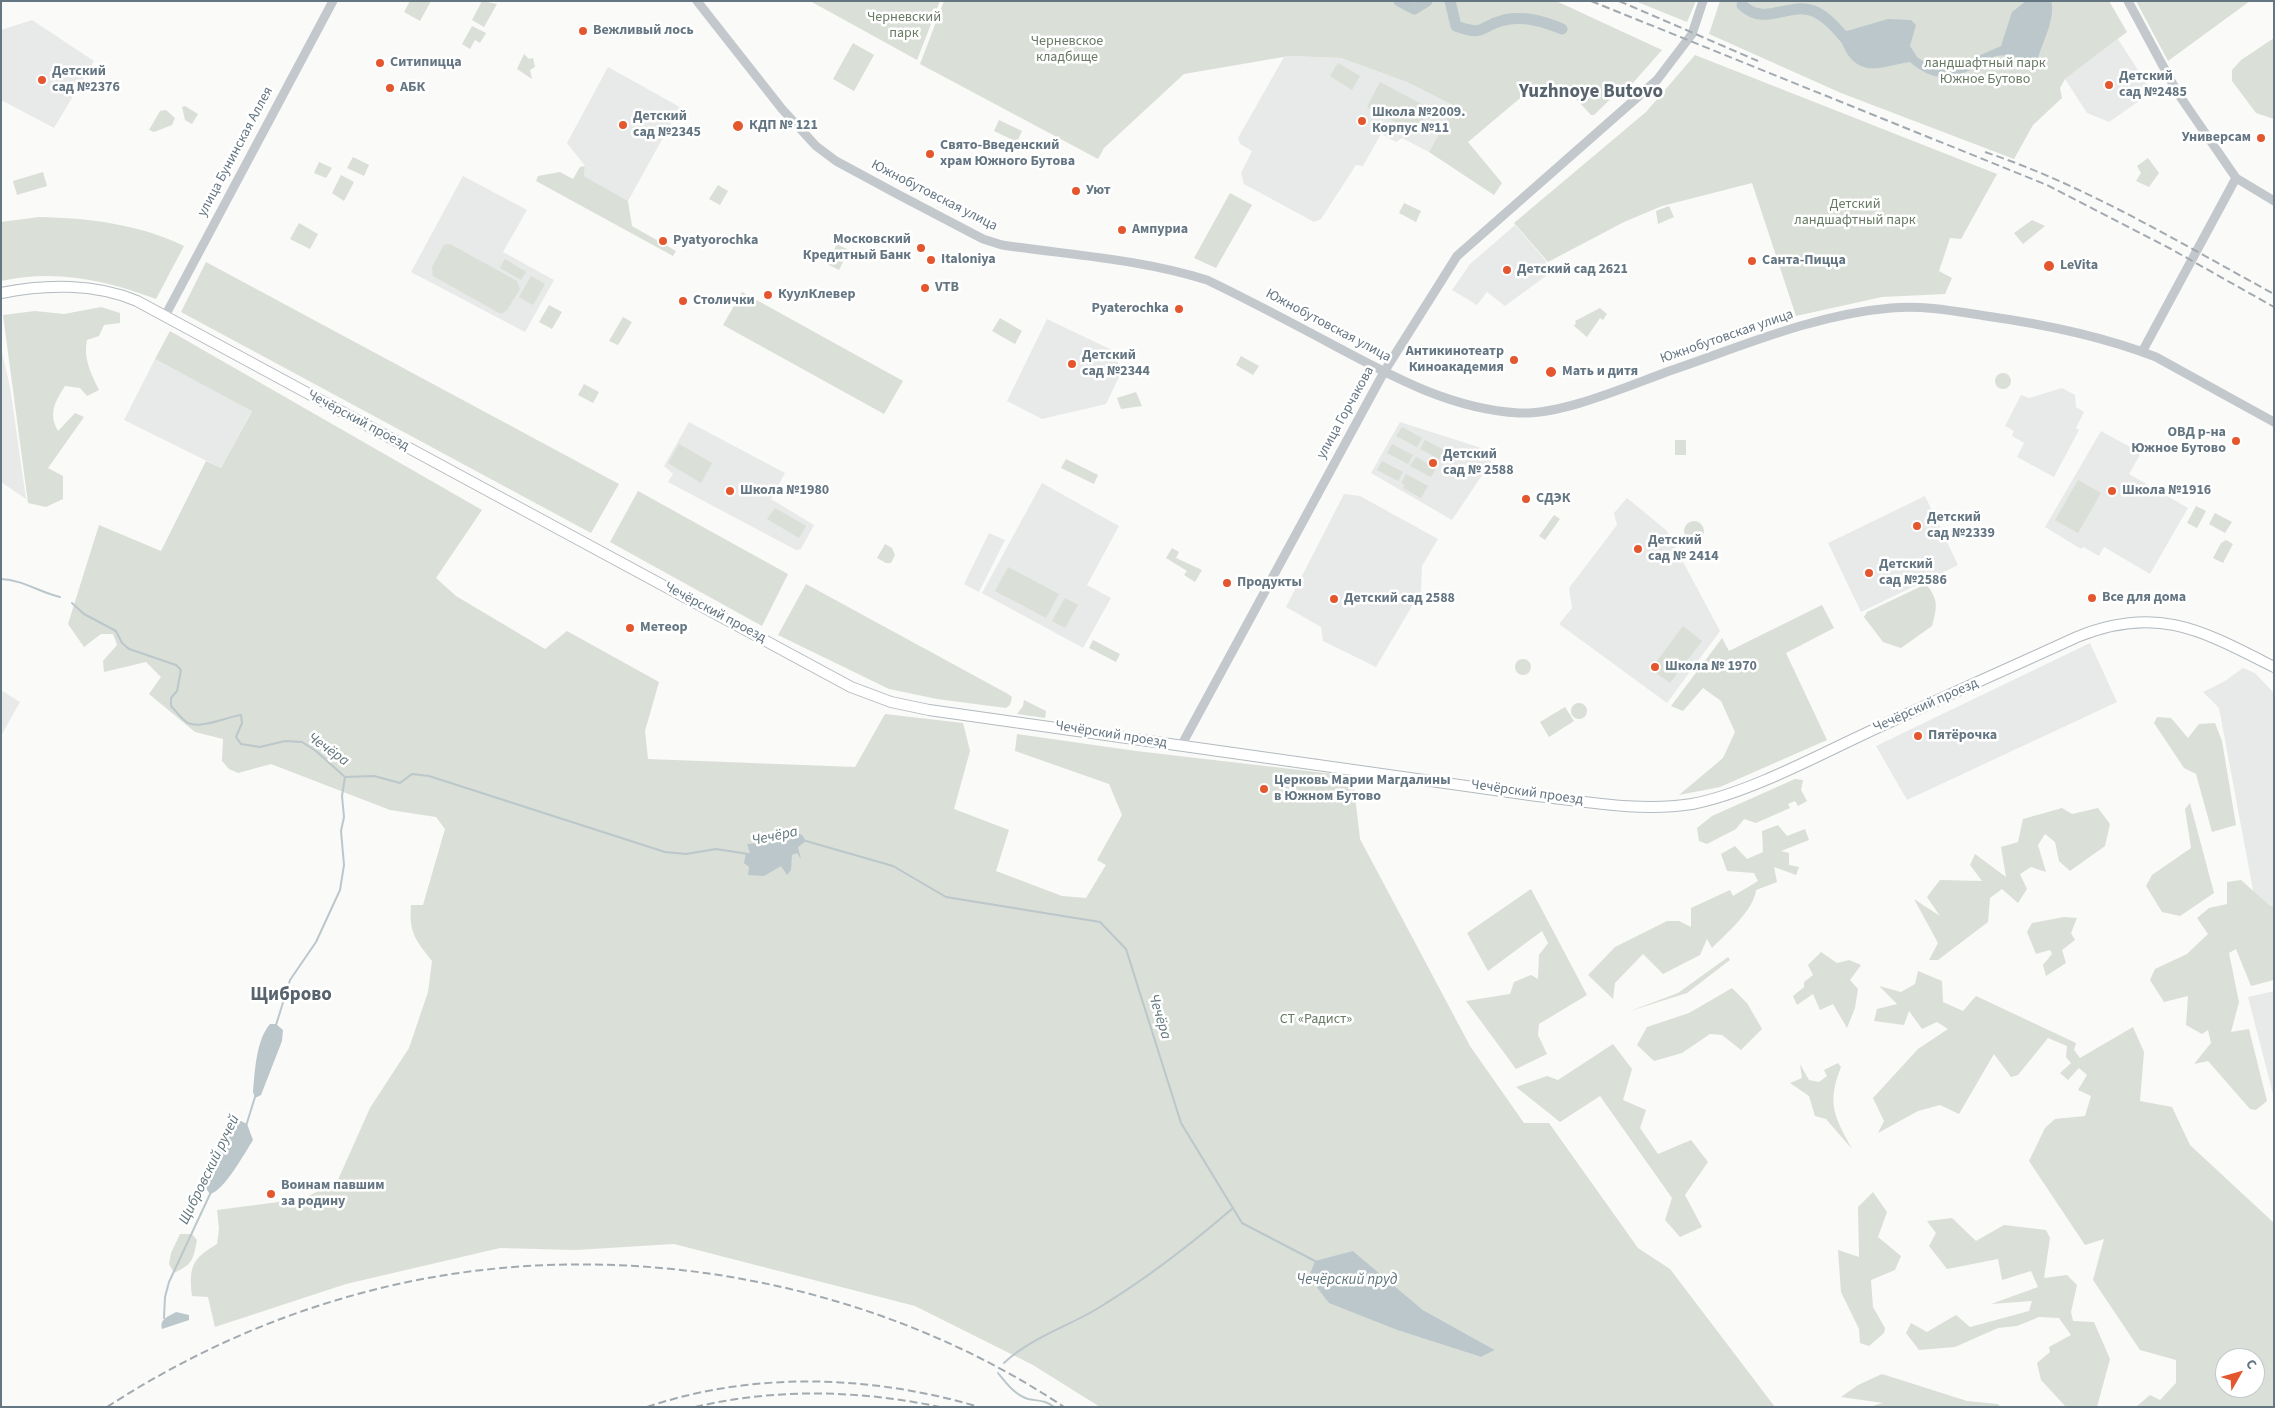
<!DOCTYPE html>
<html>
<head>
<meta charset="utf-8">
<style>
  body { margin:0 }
  #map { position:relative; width:2275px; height:1408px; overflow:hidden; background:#fafaf8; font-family:"Source Sans 3",sans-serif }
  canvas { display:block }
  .frame { position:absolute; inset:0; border:2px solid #657683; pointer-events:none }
  .north { position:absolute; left:2215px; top:1348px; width:50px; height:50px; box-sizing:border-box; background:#fff; border:1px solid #c1c8cd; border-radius:50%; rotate:52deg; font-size:14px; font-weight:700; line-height:20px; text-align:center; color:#657683 }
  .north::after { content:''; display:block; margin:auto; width:18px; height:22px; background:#e4572e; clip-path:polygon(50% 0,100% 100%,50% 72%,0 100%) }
</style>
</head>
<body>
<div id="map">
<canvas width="2275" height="1408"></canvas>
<div class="frame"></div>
<div class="north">С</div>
</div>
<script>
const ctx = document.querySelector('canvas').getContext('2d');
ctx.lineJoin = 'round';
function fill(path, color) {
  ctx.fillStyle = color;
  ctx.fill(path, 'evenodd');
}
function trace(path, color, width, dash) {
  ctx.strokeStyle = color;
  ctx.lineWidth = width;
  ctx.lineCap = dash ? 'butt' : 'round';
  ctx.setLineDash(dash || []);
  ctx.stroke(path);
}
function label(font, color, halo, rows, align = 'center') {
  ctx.font = font + ' "Source Sans 3",sans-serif';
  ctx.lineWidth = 5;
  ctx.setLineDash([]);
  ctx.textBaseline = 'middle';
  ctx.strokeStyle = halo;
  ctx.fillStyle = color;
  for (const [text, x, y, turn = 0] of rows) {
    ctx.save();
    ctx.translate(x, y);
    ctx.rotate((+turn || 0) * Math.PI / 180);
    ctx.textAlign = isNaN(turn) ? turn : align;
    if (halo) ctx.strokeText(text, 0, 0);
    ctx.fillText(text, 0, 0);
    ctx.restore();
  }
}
fill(new Path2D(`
  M32 20 94 61 54 128 1 100V30Z
  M2118 39 2152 92 2109 122 2087 113 2065 79Z
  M1289 56 1341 58 1407 82 1454 106 1429 152 1402 138 1396 142 1381 134 1363 166 1356 165 1321 219 1314 222 1244 184 1241 173 1252 151 1240 144 1238 138 1284 57Z
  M608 67 680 107 628 201 584 176 585 166 567 143Z
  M463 176 527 210 503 252 554 280 525 332 411 272Z
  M1515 225 1546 261V276L1505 306 1487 292 1477 305 1452 290 1470 264Z
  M1047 319 1116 352 1120 375 1106 404 1042 419 1007 401Z
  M1 348 10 387 26 499 1 482Z
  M155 359 252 410 221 468 124 420Z
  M2062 388 2075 395 2076 407 2084 412 2076 428 2079 430 2054 477 2017 457 2024 443 2012 436 2014 431 2005 426 2021 395 2029 398Z
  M689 422 785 473 771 499 814 525 801 549 796 550 668 482 673 474 664 466Z
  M1400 422 1497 453 1452 520 1371 473Z
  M2101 431 2141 453 2129 474 2188 508 2150 574 2104 547 2099 556 2083 547 2081 549 2045 527Z
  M1042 483 1119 526 1087 585 1111 598 1083 648 982 593Z
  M1344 494 1360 496 1438 539 1422 566 1421 591 1376 667 1323 641 1321 627 1286 607Z
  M1925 496 1958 565 1861 612 1828 543Z
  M1627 498 1666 530 1720 631 1667 703 1559 624 1572 608 1569 588 1617 525 1614 513Z
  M989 533 1005 540 979 592 964 584Z
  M2090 643 2117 702 1907 800 1876 746Z
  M2243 668 2255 673 2274 693V914L2258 917 2219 708 2203 692 2225 681Z
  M1 690 20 702 1 736Z
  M2274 991V1098L2248 997Z`), '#e8e9e9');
fill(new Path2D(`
  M410 1H431L420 21 404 12Z
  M482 1 497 4 484 27 472 20Z
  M810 1H940L917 60Z
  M944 1H1556L1662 50 1632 84 1622 88 1594 115H1591L1562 84 1531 89 1468 142 1502 183 1494 195 1429 152 1454 106 1407 82 1341 58 1289 56 1184 74 1104 148 1098 159 920 64Z
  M1635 1H1696L1687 22Z
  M1720 1H2109L2127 32 2065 79 2060 88 2062 98 2033 125 2014 159 1841 93 1709 34Z
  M2136 1H2250L2168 61Z
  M472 26 486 33 480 43 475 40 470 49 462 44Z
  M2274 38V119L2256 113 2232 81V70L2241 60Z
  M853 43 874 55 854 91 833 79Z
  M524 54 529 59 533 58 535 67 530 70 532 79 517 69Z
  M1695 55 1997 174 1961 239 1950 238 1939 271 1952 278 1945 294 1882 297 1796 316 1752 183 1662 206 1624 222 1548 262 1514 223 1646 112Z
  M1338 63 1360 76 1352 90 1330 76Z
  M1380 82 1429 108 1416 133 1367 107Z
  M185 106 198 114 192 124 185 120 182 107Z
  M166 110 175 118 172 125 154 132 149 130 160 111Z
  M999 120 1022 131 1017 142 994 131Z
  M353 157 369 165 364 176 347 168Z
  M2148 158 2159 173 2149 187 2136 181 2141 173 2137 166Z
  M319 162 332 168 326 178 314 173Z
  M585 166 584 176 628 201 632 226 676 251 673 256 536 181 538 176 560 172 573 179 580 167Z
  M43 172 47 186 17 195 13 181Z
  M341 175 354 182 344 201 332 193Z
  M718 185 728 191 720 205 709 199Z
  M1230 193 1252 205 1216 268 1194 258Z
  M1404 203 1421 211 1416 222 1399 213Z
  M1669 206 1674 217 1658 224 1656 211Z
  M39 217C88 218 139 224 184 246L156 299C106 280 55 269 1 281V222Z
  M2032 220 2045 226 2023 244 2014 233Z
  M299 223 318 234 310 249 290 239Z
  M450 244 517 281 520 289 507 310 501 314 433 276 432 267 444 245Z
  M837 244 849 250 839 270 827 264Z
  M505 259 526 272 521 280 500 268Z
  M206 262 619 484 591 533 181 312Z
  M531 276 545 284 533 305 519 297Z
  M742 292 903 381 884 414 723 325Z
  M549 305 562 312 552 329 539 322Z
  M101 307 120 313V323L104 325 99 336 87 340C83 358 91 374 99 390L87 396 80 388 65 386C55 402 48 413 58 431L75 413 84 417 48 468 63 476V499L46 507 28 503 3 315 35 311 64 314Z
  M1600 308 1607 314 1603 320 1600 318 1587 337 1574 326 1576 323 1575 321Z
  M623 317 632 322 618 345 609 341Z
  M1000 318 1022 331 1015 344 992 331Z
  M170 331 482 510 436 578 456 596 545 649 567 631 659 682 645 731 648 759 855 767 885 714 963 723 970 751 954 809 1009 830 996 871 1062 896 1086 898 1106 865 1097 860 1122 815 1109 784 1015 751 1017 734 1136 751 1343 775V784L1354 787 1360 839 1470 1046 1524 1123H1549L1638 1248 1670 1269 1775 1407H1100L1033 1365 915 1306 674 1244 575 1250 500 1248 346 1284 215 1327 208 1297 192 1296C189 1268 191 1259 217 1244L219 1229 217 1210 302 1199 337 1182 370 1108 409 1048 428 992 432 961C415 939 409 933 411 905H423L445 829 436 817 390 810 271 764 238 773 229 769 222 761 223 739 195 732 149 694 161 677 146 662 104 672 103 661 117 645 113 634H101L84 647 68 624 99 525 161 551 206 461 221 468 252 411 155 359ZM1353 1251 1423 1310 1495 1350 1481 1357 1400 1331Z
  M1241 356 1259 366 1253 375 1236 365Z
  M1995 381a8 8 0 1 1 16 0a8 8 0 1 1-16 0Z
  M584 384 599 392 593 403 578 395Z
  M1136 392 1142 406 1121 409 1117 398Z
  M1402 427 1422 438 1417 447 1396 436Z
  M1425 440 1446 451 1441 460 1420 449Z
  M1675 440H1686V455H1675Z
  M679 444 712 463 701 483 668 463Z
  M1392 444 1413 455 1408 464 1387 453Z
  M1416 457 1436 468 1431 477 1410 466Z
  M1066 459 1098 475 1094 484 1061 468Z
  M1382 461 1403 472 1398 481 1377 470Z
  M1406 474 1428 486 1421 498 1403 488 1405 485 1401 483Z
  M2078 480 2101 493 2078 533 2055 520Z
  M638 491 788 574 762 626 610 542Z
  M2196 506 2206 511 2197 528 2187 523Z
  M775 508 806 526 799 538 767 519Z
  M2215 513 2232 522 2225 533 2209 524Z
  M1554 515 1560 519 1545 540 1539 536Z
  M1684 531a10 10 0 1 1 20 0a10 10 0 1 1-20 0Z
  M2226 540 2233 544 2223 563 2213 558 2221 543Z
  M885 544 892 548 895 555 891 563H886L877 558Z
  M1172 548 1179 552 1176 558 1202 570 1195 582 1184 575 1187 571 1166 558Z
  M1008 567 1059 594 1046 618 995 591Z
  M806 584 1008 694 1012 697 1010 705 1006 708 937 699 889 689 778 635Z
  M1926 584C1939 600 1937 607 1932 626L1901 648 1883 642 1864 617 1867 612Z
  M1065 598 1078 605 1065 628 1052 621Z
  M1822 605 1834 628 1786 653 1827 740 1720 787 1679 795 1723 758 1735 732 1721 701 1703 688 1683 711 1671 706 1722 638 1729 651Z
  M1683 626 1702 641 1670 683 1651 669Z
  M1093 640 1120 654 1116 662 1089 648Z
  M1515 667a8 8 0 1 1 16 0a8 8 0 1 1-16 0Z
  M1024 700 1046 711 1045 718 1017 714 1023 706Z
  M1571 711a8 8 0 1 1 16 0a8 8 0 1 1-16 0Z
  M1565 707 1574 721 1549 737 1540 722Z
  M2157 717 2171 718 2188 738 2199 724 2215 723 2222 741 2236 825 2212 832 2196 774 2184 768 2154 723Z
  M1795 779 1803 780 1801 790 1807 801 1798 806 1795 801 1788 804 1790 808 1756 823 1744 819 1736 829 1707 844 1699 841 1697 828 1712 816Z
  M2190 803 2214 893 2180 916 2162 912 2146 886 2152 875 2191 848 2185 809Z
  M2062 808 2072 814 2098 808 2110 824 2105 846 2070 871 2059 861 2055 842 2045 834 2038 845 2046 872 2031 867 2020 874 2027 889 2018 903 2002 889 1990 898 1988 922 1938 960H1929L1938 943 1914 899 1940 916 1927 897 1940 880 1982 881 1970 865 1975 854 2006 877 2001 847 2018 842 2023 819Z
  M1778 825 1787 836 1805 829 1809 840 1781 851 1789 853V865L1799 867 1796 875 1774 867 1777 882 1756 890C1754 910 1726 934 1712 948L1707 939 1700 955 1663 974 1643 954 1615 983 1613 999 1588 975 1615 947 1667 921H1679L1691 927V908L1730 890 1733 896 1758 881 1754 873 1727 871 1721 854 1735 846 1747 859 1763 852 1762 831Z
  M2241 880 2270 906H2274V980L2251 986 2236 949 2229 953 2239 1002 2231 1032 2249 1029 2267 1101 2256 1110 2250 1109 2208 1061 2194 1064 2211 1043 2208 1030 2202 1034 2186 1025 2188 996 2164 1002 2150 980 2155 969 2187 954 2208 934 2197 918 2209 908 2227 904V882Z
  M1531 889 1587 995 1539 1024 1538 1035 1547 1054 1516 1069 1466 1001 1510 994 1514 982 1531 975 1538 979 1539 955 1548 943 1542 931 1488 971 1467 933Z
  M2064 917 2077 918 2071 933 2075 940 2062 950 2066 963 2046 976 2043 965 2052 954 2050 950 2036 954 2027 932 2032 923Z
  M1821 952 1837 963 1849 960 1861 965 1850 980 1858 989 1855 1008 1847 1028 1833 1004 1820 1010 1813 994 1797 1005 1793 996 1804 987V982L1813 975 1808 965Z
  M1728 957 1730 960 1687 993 1630 1011 1678 993Z
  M1918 971 1942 981 1943 1002 1963 1011 1976 996 2076 1043 2074 1050 2080 1058 2133 1027 2144 1052 2140 1101 2172 1107 2190 1145 2274 1223V1407H2136L2150 1395 2160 1400 2176 1383V1360L2140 1350 2093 1280 2104 1239 2085 1245 2029 1161 2045 1128 2055 1119 2085 1116 2091 1096 2078 1090 2087 1075 2079 1068 2068 1080 2060 1073 2071 1063 2066 1057 2067 1046 2048 1038 2018 1075 2011 1077 1994 1054 1959 1114 1940 1105 1918 1111 1878 1133 1884 1121 1873 1098 1918 1049 1948 1029 1937 1022 1922 1029 1909 1011 1904 1025 1874 1021 1877 1009 1897 1004 1879 986 1901 992 1915 984ZM2225 1358H2255V1388H2225Z
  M1732 988 1747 1003 1762 1029 1741 1050 1722 1035 1710 1034 1682 1053 1654 1061 1637 1045 1647 1027 1689 1013Z
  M1613 1044 1632 1069 1623 1100 1646 1110 1640 1128 1658 1154 1691 1140 1708 1162 1685 1195 1702 1227 1680 1237 1665 1220 1672 1198 1600 1096 1560 1122 1516 1087 1547 1076 1558 1080Z
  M1838 1063 1841 1067C1826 1104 1835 1117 1852 1149L1826 1119 1815 1116 1809 1096 1790 1083 1802 1078 1800 1064 1809 1080 1819 1082 1827 1076 1824 1070Z
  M1873 1192 1887 1212 1878 1237 1901 1256 1895 1270 1871 1280 1873 1307 1885 1328 1884 1333 1869 1346 1860 1343 1859 1329 1841 1292 1838 1250 1859 1257 1858 1207Z
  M1952 1218 1976 1241 2004 1225 2046 1230 2050 1238 2044 1278 2067 1275 2077 1285 2071 1312 2073 1321 2094 1322 2110 1359 2097 1407H2066L2041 1380 2037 1363 2050 1352 2049 1347 2071 1335 2059 1318 2039 1317 2017 1326 1998 1328 1955 1347 1919 1350 1906 1333 1911 1323 1927 1332 1956 1315 1970 1327 2029 1311 2032 1301 1991 1304 2038 1287 2031 1271 2002 1280 1998 1259 1947 1269 1929 1246 1936 1233 1927 1221Z
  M180 1234H192L197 1240C193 1260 193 1264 174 1273L169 1264 171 1253Z
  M1882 1374 1967 1401 1998 1404 2001 1407H1869L1883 1403 1841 1397 1858 1385Z`), '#dadfd7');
fill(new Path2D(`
  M2026 1H2051C2056 17 2043 41 2038 58 2021 61 2007 53 1997 56 1991 57 1985 62 1980 65 1953 80 1934 83 1910 62 1886 65 1865 78 1848 55 1843 47 1841 41 1840 33L1888 19 1911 20 1916 25 1910 46 1917 57 1934 69 1956 66 2001 46 2012 12Z
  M790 830 802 835 806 841 798 847 801 859 797 853 792 855 791 870 787 875 781 866 764 876 748 875 749 867 744 863 746 853H750L747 844 779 842Z
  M270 1024H276L283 1030 282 1041 261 1095 255 1098 253 1092C255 1071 256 1040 270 1024Z
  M233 1121H241L247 1124 253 1140C244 1154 224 1191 210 1194L205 1187C210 1167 219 1137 233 1121Z
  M1353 1251 1423 1310 1495 1350 1481 1357 1400 1331 1329 1303 1309 1277 1315 1261Z
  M176 1312 189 1315V1320L162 1329C159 1319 169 1316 176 1312Z`), '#bbc7cb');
trace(new Path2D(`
  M1 579C23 580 39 592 60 597
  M72 603 84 614 116 631 122 643 129 649 176 665 181 670 177 691 171 698V706C176 711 182 720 188 723 202 729 226 717 241 715L242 723 236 737 241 744 260 747 285 741 302 742 316 751 345 777 374 776 400 783 412 774 429 776 665 852 686 854 716 849 748 854
  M806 841 893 866 946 897 1100 922 1126 949 1181 1123 1242 1223 1315 1261
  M276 1025 290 980 316 942 340 890 344 865 341 831 344 817 342 796 345 777
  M246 1126 255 1097
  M164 1318 165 1297 169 1282 211 1192
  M1004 1363C1029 1339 1066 1327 1095 1310 1145 1280 1189 1246 1233 1208
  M998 1373C1006 1383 1015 1395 1028 1399 1038 1401 1046 1400 1054 1407`), '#bbc7cb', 2);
trace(new Path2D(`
  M1399 1 1414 9 1427 1
  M1450 1 1456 26C1486 37 1479 26 1504 20 1525 16 1543 21 1562 29
  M1742 5C1766 28 1789 0 1816 12 1830 19 1840 33 1850 44`), '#bbc7cb', 11);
const secondary = new Path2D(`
  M1 293C45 284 95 283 137 301L851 687 891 702 929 710 1537 796C1588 802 1641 812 1692 804 1745 794 1811 759 1860 736 1932 702 2005 670 2077 637 2157 604 2203 631 2274 667`);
trace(secondary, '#b3babf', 12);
trace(new Path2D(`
  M697 1 782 109 816 146 836 161 899 195 983 239 1002 245C1070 255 1141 259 1207 280 1251 301 1294 324 1337 347 1395 378 1452 409 1519 413 1565 415 1634 383 1678 368 1747 344 1818 314 1891 308 1923 305 1954 311 1986 316 2043 324 2102 336 2156 357L2274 422
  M2128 1 2177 92 2236 178 2274 201
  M165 316 333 1
  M2142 352 2236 178
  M1181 746 1384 372 1457 256 1657 80 1692 34 1703 1`), '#c3c8cc', 9);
trace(secondary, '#fff', 10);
trace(new Path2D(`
  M1591 1 2047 185 2171 249 2274 307
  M1619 1 1758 61
  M1985 152C2087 186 2180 243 2274 294
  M107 1407C178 1361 256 1324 337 1300 576 1227 856 1268 1064 1407
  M647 1407C754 1371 871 1375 979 1407
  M695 1407C776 1388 859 1390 940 1407`), '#a2aab0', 2, [8, 4]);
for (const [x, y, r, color] of [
  [583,31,5,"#e4572e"],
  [380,63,5,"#e4572e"],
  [42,80,5,"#e4572e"],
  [2109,85,5,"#e4572e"],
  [390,88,5,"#e4572e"],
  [1362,121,5,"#e4572e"],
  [623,125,5,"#e4572e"],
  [738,126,6,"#e4572e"],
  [2261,138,5,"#e4572e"],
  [930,154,5,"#e4572e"],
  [1076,191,5,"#e4572e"],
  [1122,230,5,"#e4572e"],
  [663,241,5,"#e4572e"],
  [921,248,5,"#e4572e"],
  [931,260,5,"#e4572e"],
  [1752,261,5,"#e4572e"],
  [2049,266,6,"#e4572e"],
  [1507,270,5,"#e4572e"],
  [925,288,5,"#e4572e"],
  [768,295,5,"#e4572e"],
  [683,301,5,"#e4572e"],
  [1179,309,5,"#e4572e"],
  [1514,360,5,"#e4572e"],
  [1072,364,5,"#e4572e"],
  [1551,372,6,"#e4572e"],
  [2236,441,5,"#e4572e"],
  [1433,463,5,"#e4572e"],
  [730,491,5,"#e4572e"],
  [2112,491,5,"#e4572e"],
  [1526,499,5,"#e4572e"],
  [1917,526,5,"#e4572e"],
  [1638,549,5,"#e4572e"],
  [1869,573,5,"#e4572e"],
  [1227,583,5,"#e4572e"],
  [2092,598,5,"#e4572e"],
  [1334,599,5,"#e4572e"],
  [630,628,5,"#e4572e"],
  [1655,667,5,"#e4572e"],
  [1918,736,5,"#e4572e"],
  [1264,789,5,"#e4572e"],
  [271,1194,5,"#e4572e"]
]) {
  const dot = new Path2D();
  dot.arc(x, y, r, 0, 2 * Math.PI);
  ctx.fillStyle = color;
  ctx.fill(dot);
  trace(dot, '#fff', 2);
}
label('14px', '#687a64', '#fff', [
  ["Черневский",904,18],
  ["парк",904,34],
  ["Черневское",1067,42],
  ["кладбище",1067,58],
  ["ландшафтный парк",1985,64],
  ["Южное Бутово",1985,80],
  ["Детский",1855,205],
  ["ландшафтный парк",1855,221],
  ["СТ «Радист»",1316,1020]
]);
label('bold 14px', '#657683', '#fff', [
  ["Вежливый лось",593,31],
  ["Ситипицца",390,63],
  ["Детский",52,72],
  ["сад №2376",52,88],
  ["Детский",2119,77],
  ["сад №2485",2119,93],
  ["АБК",400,88],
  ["Школа №2009.",1372,113],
  ["Корпус №11",1372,129],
  ["Детский",633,117],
  ["сад №2345",633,133],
  ["КДП № 121",749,126],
  ["Универсам",2251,138,"right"],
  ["Свято-Введенский",940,146],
  ["храм Южного Бутова",940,162],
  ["Уют",1086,191],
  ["Ампуриа",1132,230],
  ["Московский",911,240,"right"],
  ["Кредитный Банк",911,256,"right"],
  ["Pyatyorochka",673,241],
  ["Italoniya",941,260],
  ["Санта-Пицца",1762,261],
  ["LeVita",2060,266],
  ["Детский сад 2621",1517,270],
  ["VTB",935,288],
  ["КуулКлевер",778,295],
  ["Столички",693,301],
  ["Pyaterochka",1169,309,"right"],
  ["Антикинотеатр",1504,352,"right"],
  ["Киноакадемия",1504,368,"right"],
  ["Детский",1082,356],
  ["сад №2344",1082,372],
  ["Мать и дитя",1562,372],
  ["ОВД р-на",2226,433,"right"],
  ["Южное Бутово",2226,449,"right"],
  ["Детский",1443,455],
  ["сад № 2588",1443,471],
  ["Школа №1980",740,491],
  ["Школа №1916",2122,491],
  ["СДЭК",1536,499],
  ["Детский",1927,518],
  ["сад №2339",1927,534],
  ["Детский",1648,541],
  ["сад № 2414",1648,557],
  ["Детский",1879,565],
  ["сад №2586",1879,581],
  ["Продукты",1237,583],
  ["Все для дома",2102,598],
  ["Детский сад 2588",1344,599],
  ["Метеор",640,628],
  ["Школа № 1970",1665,667],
  ["Пятёрочка",1928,736],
  ["Церковь Марии Магдалины",1274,781],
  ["в Южном Бутово",1274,797],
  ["Воинам павшим",281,1186],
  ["за родину",281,1202]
], 'left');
label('14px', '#657683', '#fff', [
  ["улица Бунинская Аллея",236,152,-62],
  ["Южнобутовская улица",934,196,27],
  ["Южнобутовская улица",1328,326,28],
  ["Южнобутовская улица",1727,337,-19],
  ["улица Горчакова",1346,413,-61],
  ["Чечёрский проезд",358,421,28],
  ["Чечёрский проезд",715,613,28],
  ["Чечёрский проезд",1926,706,-24],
  ["Чечёрский проезд",1111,735,9],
  ["Чечёрский проезд",1527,793,8]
]);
label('italic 15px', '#60757c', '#fff', [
  ["Чечёра",328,750,35],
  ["Чечёра",775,837,-12],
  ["Чечёра",1159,1017,73],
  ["Щибровский ручей",210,1170,-64],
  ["Чечёрский пруд",1347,1281]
]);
label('bold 19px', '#57646e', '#fff', [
  ["Yuzhnoye Butovo",1591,93],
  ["Щиброво",291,996]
]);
</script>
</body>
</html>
